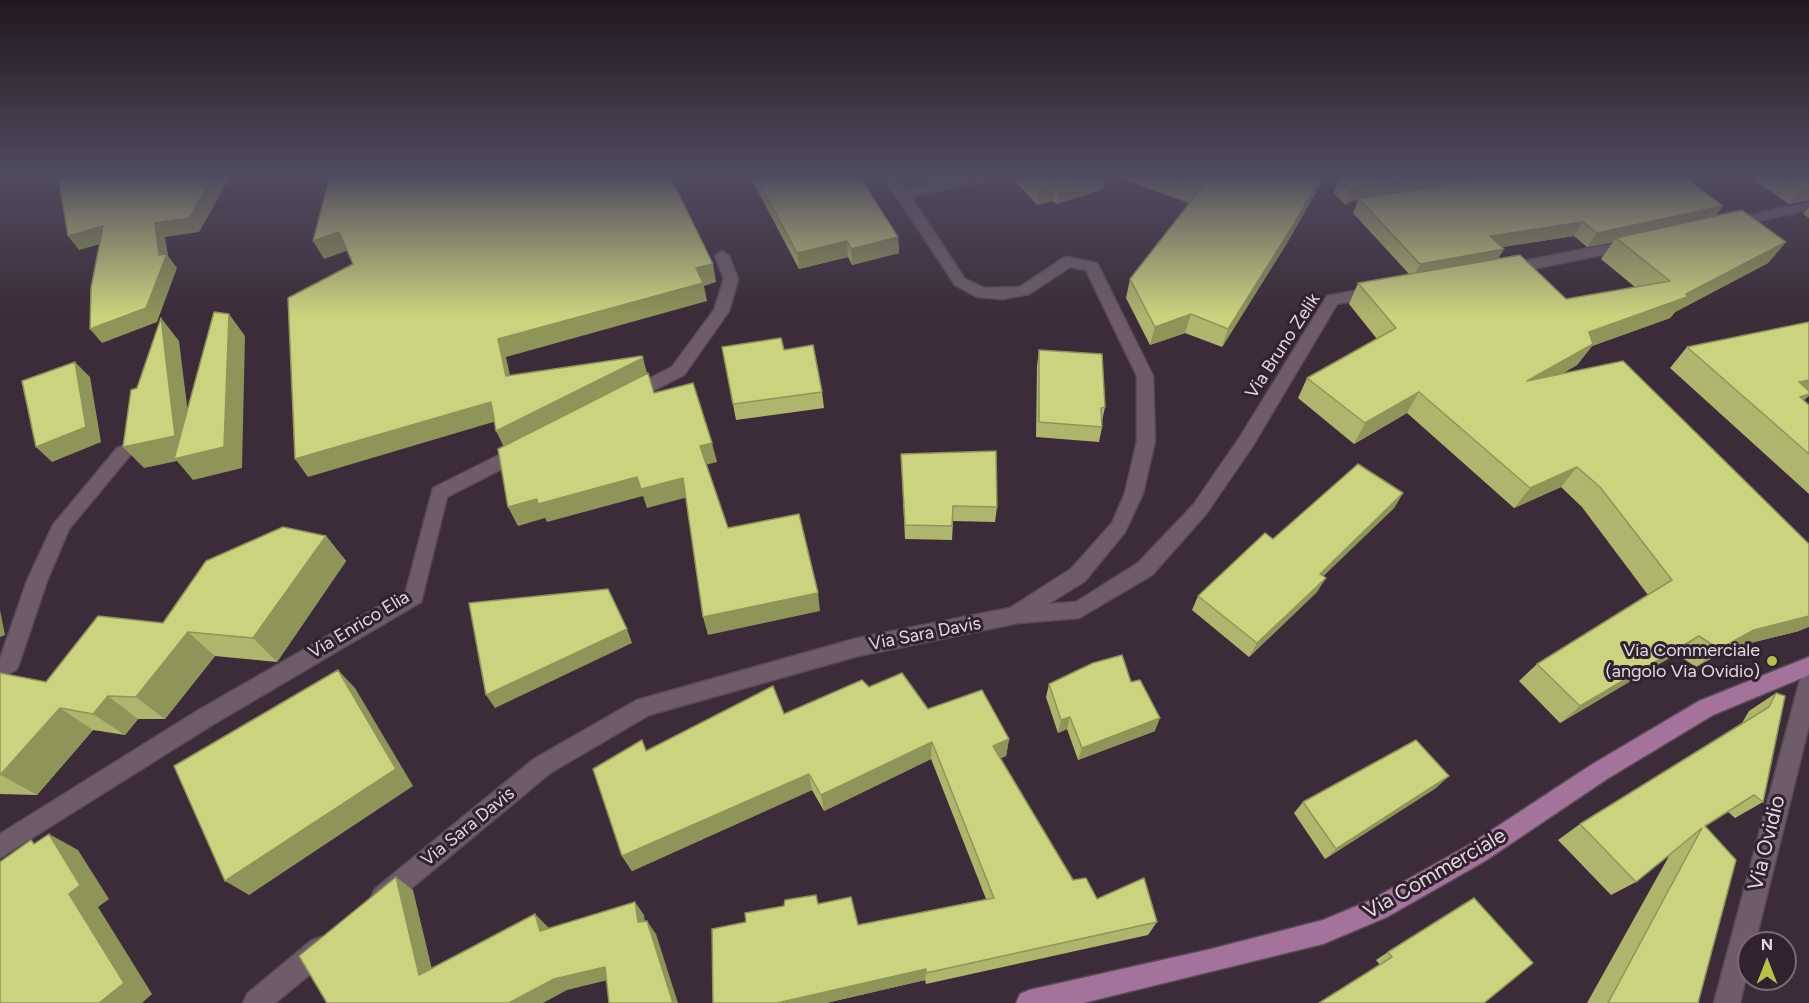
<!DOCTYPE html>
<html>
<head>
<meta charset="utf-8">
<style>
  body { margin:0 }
  #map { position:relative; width:1809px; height:1003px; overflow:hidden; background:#3c2c39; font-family:Figtree,sans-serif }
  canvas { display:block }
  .north { position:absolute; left:1737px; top:931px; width:60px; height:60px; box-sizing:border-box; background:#32222f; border:2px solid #786b76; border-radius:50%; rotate:0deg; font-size:16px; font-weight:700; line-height:24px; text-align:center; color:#e2d8e0 }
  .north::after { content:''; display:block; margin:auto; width:21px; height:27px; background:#b9c146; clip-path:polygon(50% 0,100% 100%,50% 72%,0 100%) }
</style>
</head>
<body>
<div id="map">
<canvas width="1809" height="1003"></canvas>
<div class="north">N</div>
</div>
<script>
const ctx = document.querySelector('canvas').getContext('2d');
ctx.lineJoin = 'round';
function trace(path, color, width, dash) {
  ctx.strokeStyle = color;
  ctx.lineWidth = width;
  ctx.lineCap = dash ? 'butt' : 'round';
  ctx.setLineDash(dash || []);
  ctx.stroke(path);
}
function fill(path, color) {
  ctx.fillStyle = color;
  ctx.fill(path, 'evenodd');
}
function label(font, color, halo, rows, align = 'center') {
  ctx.font = font + ' Figtree,sans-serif';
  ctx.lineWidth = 6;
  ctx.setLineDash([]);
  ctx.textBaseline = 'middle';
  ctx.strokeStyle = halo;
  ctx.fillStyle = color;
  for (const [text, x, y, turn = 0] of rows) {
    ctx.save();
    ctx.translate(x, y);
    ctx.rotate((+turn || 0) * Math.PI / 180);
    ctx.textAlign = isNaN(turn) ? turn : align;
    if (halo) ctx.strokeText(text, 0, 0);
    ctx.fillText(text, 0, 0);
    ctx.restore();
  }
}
const minor = new Path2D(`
  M883 176H896L906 190 971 176H993L992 179 911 197 965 279 985 288 1020 287 1062 259 1067 257 1097 263 1153 376 1155 441 1143 493 1125 532 1085 581 1048 604 1076 602 1138 563 1194 504 1240 437 1327 296 1375 287 1383 292 1375 297 1337 304 1252 447 1206 514 1152 575 1079 618 1018 623 858 656 649 715 550 773 391 905 383 909 375 905 371 897 375 889 534 759 637 700 858 638 1010 608 1071 569 1112 523 1125 493 1137 441V376L1086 270 1070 267 1029 294 1003 299 977 297 955 285Z
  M1809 202V210L1732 227 1725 223 1732 219Z
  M1631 240 1638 245 1636 248 1508 274 1501 269 1508 264Z
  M722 251 729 256 738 279 729 311 684 375 637 399H625L623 395 625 391 672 367 714 310 724 279 715 256Z
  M521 444 527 446 530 451 527 456 447 497 421 602 212 725 0 858V834L197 711 406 591 433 488Z
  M123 446 129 448 132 453 69 529 47 581 19 664 16 670 0 678V659L27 581 53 525 117 448Z
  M1809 675V725L1755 943H1749V965L1740 1003H1714L1799 684 1802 677Z
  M321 937 330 940 333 949 330 958 275 1003H243L247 994 312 940Z`);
const major = new Path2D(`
  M1809 657V675L1713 715 1607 779 1485 861 1387 917 1323 944 1083 1003H1016L1020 994 1029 990 1211 949 1323 920 1371 900 1469 845 1591 765 1699 701Z`);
trace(minor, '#584b56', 3);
trace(major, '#584b56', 3);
fill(minor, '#6e5c6a');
fill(major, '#a3739b');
fill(new Path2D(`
  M752 176H859L898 237 899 253 852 265 848 257 799 269 753 182Z
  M924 176H965L930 183Z
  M1010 176H1105L1103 189 1056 204 1053 201 1037 205Z
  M1114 176H1324L1322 182 1287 243 1222 347 1185 333 1150 345 1126 298 1130 279 1189 203Z
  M1748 176H1809V200L1789 204Z
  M1339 178 1723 206 1716 216 1786 242 1768 263 1675 312 1670 318 1592 346 1577 365 1563 373 1799 631 1730 648 1696 667 1676 654 1560 723 1519 681 1537 664 1648 595 1582 507 1561 487 1514 508 1407 413 1354 444 1298 398 1307 378 1377 339 1349 304 1358 283 1409 274 1353 213 1358 200 1352 201 1345 205 1334 193ZM1574 236 1587 247 1613 242 1601 259 1635 287 1566 299 1498 259 1502 247Z
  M1809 207V218L1803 214Z
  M722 347 784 350 822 392 824 408 736 420Z
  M1687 347 1808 396 1804 400 1809 405V494L1670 368Z
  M1039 350 1105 407 1102 421V427L1099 442 1036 437 1037 366Z
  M901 454 997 507 995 522 953 521 952 540 905 539Z
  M1403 493 1394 508 1323 576 1317 592 1249 657 1192 610 1198 596 1273 539Z
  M326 536 346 561 277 662 215 656 165 719H138L125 735 93 730 37 795 0 794V673L46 682 163 623Z
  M1131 682 1155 731 1078 760 1067 729 1058 733 1046 697 1049 684Z
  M869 687 1009 739 1006 756 1000 758 1073 880 1097 899 1157 922 1148 935 926 984 925 980 826 1003H713L746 922 784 906 816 895 818 904 858 925 986 899 931 759 824 811 812 790 632 871 622 856 647 751 784 714Z
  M1776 693 1763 802 1735 818 1728 812 1705 826 1698 1003H1587L1669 856 1636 882 1611 895 1558 840 1580 824 1742 723 1749 711Z
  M1436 788 1325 859 1294 813 1303 802Z
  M1388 952 1484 1003 1380 965 1376 960Z`), '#afb56c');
fill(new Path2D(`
  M214 176H231L199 232 165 237 168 256 177 268 157 322 102 343 90 329 159 255 155 223Z
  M670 176H673V194Z
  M930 176H965L930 183Z
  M1090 176H1105L1103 189 1056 204 1059 186Z
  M1322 176H1324L1322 182 1287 243 1222 347 1228 329Z
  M1424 176H1504L1352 201 1345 205 1351 190 1358 186Z
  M1055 182 1053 201 1037 205 1039 187Z
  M1809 188V200L1789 204 1801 189Z
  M1723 206 1712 220 1616 238 1613 242 1587 247 1597 233Z
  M1583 222 1574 236 1482 250 1490 236Z
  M103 226 114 240 79 250 68 236Z
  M339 232 349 250 324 259 313 241Z
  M898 237 899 253 852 265 851 249Z
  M847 241 848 257 799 269 797 253Z
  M1786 242 1768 263 1675 312 1670 318 1592 346 1577 365 1513 402 1527 381 1589 332 1686 294Z
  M1504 249 1495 264 1413 278 1420 264Z
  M713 264 716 282 704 286 707 301 506 357 514 394 506 376 498 339 696 268Z
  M229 314 245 336 242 468 193 480 177 461 144 468 123 447 161 318 179 341 193 454Z
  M1191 314 1185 333 1150 345 1155 327Z
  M643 358 648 377 505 449 496 431Z
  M75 362 90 377 101 442 52 462 36 447Z
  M1809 380V396L1790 413 1799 382Z
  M1419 392 1407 413 1354 444 1365 423Z
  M491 402 500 420 308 477 295 459Z
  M712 443 717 462 705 465 700 446Z
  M1577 467 1561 487 1514 508 1530 488Z
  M637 477 683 478 688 497 647 508 643 496 547 522 545 518 518 526 508 507 537 499Z
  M1403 493 1394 508 1311 588 1320 574Z
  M326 536 346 561 277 662 253 638Z
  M1326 578 1317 592 1249 657 1257 643Z
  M818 593 820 611 708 635 703 617Z
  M0 610 5 635 0 637Z
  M1809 616V627L1799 631 1730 648 1696 667 1719 649 1754 630Z
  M627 629 632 643 495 708 486 695Z
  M188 632 215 656 165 719 136 697Z
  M1699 636 1676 654 1560 723 1580 706Z
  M338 670 355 688 413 786 249 895 225 881Z
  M108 696 138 719 125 735 93 714Z
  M60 708 93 730 37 795 1 775Z
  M1070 717 1067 729 1058 733 1061 720Z
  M1160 718 1155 731 1078 760 1082 748Z
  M1009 739 1006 756 990 763 993 746Z
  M932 742 931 759 824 811 821 795Z
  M809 774 812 790 632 871 622 856Z
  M1449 776 1436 788 1325 859 1336 849Z
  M49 834 78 850 109 899 98 907 152 994 142 1003H99L69 894Z
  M396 877 413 890 436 986 419 975Z
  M635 902 644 915 647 935 638 922Z
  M535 914 548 927 553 943 540 931Z
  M647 921 656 934 678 1003H673Z
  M605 967 616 978 567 990 543 1003H509L554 979Z
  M926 969 925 980 826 1003H777Z`), '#8f9458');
const building = new Path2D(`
  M58 176H214L189 218 155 223 159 255 167 254 146 308 90 329 91 288 103 226 68 236Z
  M330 176H670L713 264 696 268 703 283 498 339 506 376 642 356 643 358 496 431 491 402 295 459 288 298 353 264 339 232 313 241Z
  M755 176H859L898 237 851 249 847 241 797 253Z
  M1029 176H1090L1059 186 1055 182 1039 187Z
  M1170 176H1322L1294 224 1228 329 1191 314 1155 327 1130 279 1202 187Z
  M1348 176H1424L1358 186 1351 190 1339 178Z
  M1499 176H1683L1723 206 1597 233 1583 222 1490 236 1504 249 1420 264 1359 199Z
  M1781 176H1809V188L1801 189Z
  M1742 210 1786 242 1686 294 1687 297 1589 332 1593 344 1527 381 1623 361 1809 544V616L1754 630 1719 649 1699 636 1580 706 1537 664 1672 580 1600 487 1577 467 1530 488 1419 392 1365 423 1307 378 1396 328 1358 283 1520 255 1566 299 1670 281 1616 238Z
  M214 312 229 314 224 447 174 459Z
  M161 318 175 436 123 447 131 390 137 388Z
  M1809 322V380L1799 382 1809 391V394L1800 397 1809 405V454L1687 347Z
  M781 338 784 350 813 345 822 392 733 404 722 347Z
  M1039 350 1102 354 1105 407 1101 408 1102 427 1039 422Z
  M75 362 86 427 36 447 22 381Z
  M648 373 654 393 693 383 712 443 700 446 728 528 799 514 818 593 703 617 683 478 641 489 637 477 538 504 537 499 508 507 498 449Z
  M996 451 997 507 953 506 952 526 905 525 901 454Z
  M1358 464 1403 493 1320 574 1326 578 1257 643 1198 596 1265 533 1273 539Z
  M283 527 326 536 253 638 188 632 136 697 108 696 93 714 60 708 0 775V673L46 682 98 616 163 623 206 561Z
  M608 589 627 629 486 695 469 603Z
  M1122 655 1131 682 1140 680 1160 718 1082 748 1070 717 1061 720 1049 684 1093 663Z
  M338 670 396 769 225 881 174 766Z
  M902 673 928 709 982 690 1009 739 993 746 1073 880 1086 878 1097 899 1144 878 1157 922 926 973V969L777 1003H713L712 929 746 922 745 913 784 906 785 900 816 895 818 904 851 897 858 925 994 898 932 742 821 795 809 774 622 856 593 769 642 740 646 751 773 686 784 714 862 680 869 687Z
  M1776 693 1785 696 1763 802 1754 795 1705 826 1736 860 1698 1003H1608L1702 828 1636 882 1580 824 1769 707Z
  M1416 740 1449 776 1336 849 1303 802Z
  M49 834 80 885 69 894 124 983 99 1003H0V862L31 840 34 844Z
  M396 877 419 975 535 914 540 931 635 902 638 922 647 921 673 1003H609L605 967 554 979 509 1003H327L299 956Z
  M1474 898 1533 963 1484 1003H1319L1392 957 1388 952Z`);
fill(building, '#ccd37e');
trace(building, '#8f9458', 1.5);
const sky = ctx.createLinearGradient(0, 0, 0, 316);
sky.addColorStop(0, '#21181f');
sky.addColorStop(0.56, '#504b5f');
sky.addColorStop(1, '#504b5f00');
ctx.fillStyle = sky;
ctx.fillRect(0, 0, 1809, 316);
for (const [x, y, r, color] of [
  [1772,661,6,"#b9c146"]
]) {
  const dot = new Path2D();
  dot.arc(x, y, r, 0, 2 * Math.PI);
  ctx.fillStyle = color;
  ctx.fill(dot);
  trace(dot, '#32222f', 2);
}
label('18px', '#e2d8e0', '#32222f', [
  ["Via Bruno Zelik",1283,346,-57],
  ["Via Enrico Elia",359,625,-31],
  ["Via Sara Davis",925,634,-11],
  ["Via Sara Davis",468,827,-39]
]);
label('18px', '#e2d8e0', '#32222f', [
  ["Via Commerciale",1760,651],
  ["(angolo Via Ovidio)",1760,672]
], 'right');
label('21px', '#e2d8e0', '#32222f', [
  ["Via Ovidio",1767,843,-76],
  ["Via Commerciale",1435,874,-30]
]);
</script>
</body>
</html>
